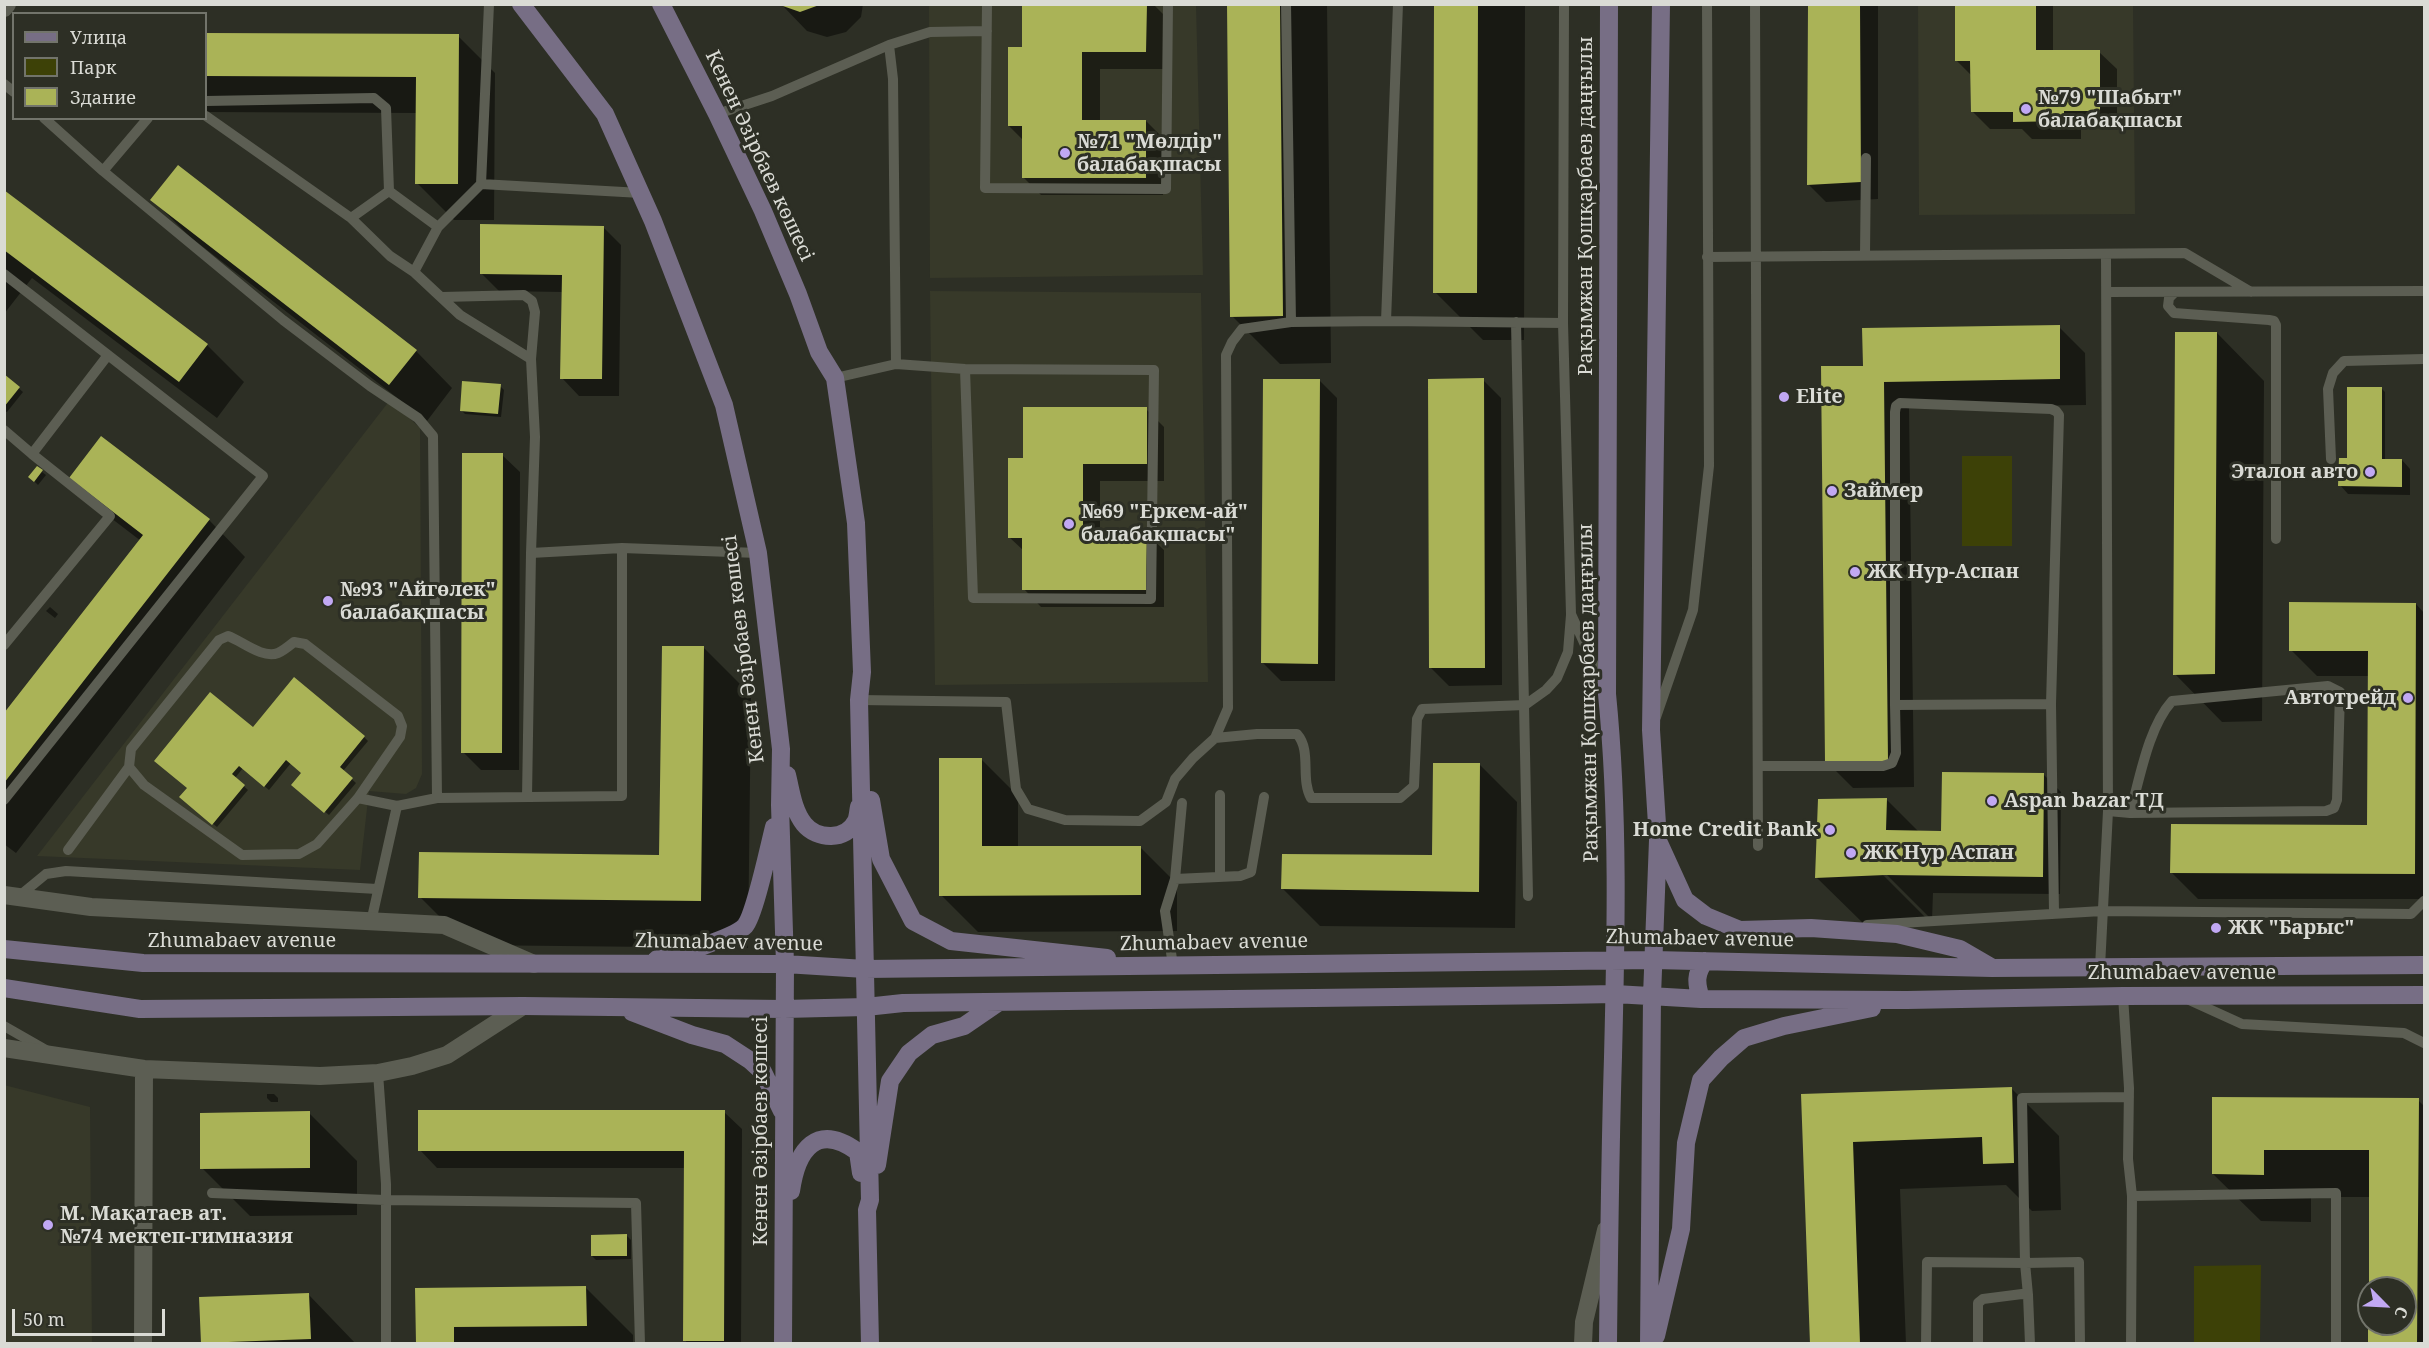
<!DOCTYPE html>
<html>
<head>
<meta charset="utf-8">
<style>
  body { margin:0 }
  #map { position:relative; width:2429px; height:1348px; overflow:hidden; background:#2d2f25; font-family:"Noto Serif",serif }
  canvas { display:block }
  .frame { position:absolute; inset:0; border:6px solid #dadbd5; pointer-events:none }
  .legend { position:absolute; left:12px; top:12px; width:195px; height:108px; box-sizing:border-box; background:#2d2f25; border:2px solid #72746b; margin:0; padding:8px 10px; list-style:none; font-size:18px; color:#dadbd5 }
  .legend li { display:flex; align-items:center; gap:12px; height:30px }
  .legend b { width:30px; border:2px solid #72746b }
  .north { position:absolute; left:2357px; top:1276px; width:60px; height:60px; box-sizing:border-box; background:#2d2f25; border:2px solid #72746b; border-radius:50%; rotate:114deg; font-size:16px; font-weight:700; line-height:24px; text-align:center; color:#dadbd5 }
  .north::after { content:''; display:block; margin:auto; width:21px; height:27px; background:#c1a8f3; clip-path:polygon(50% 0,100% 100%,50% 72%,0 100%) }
  .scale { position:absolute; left:12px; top:1309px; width:153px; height:27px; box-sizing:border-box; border:3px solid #dadbd5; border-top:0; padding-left:8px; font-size:18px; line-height:21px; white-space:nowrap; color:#dadbd5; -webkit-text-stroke:4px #2d2f25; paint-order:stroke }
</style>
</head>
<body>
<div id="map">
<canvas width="2429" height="1348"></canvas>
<div class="frame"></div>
<ul class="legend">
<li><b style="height:8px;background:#776e85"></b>Улица</li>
<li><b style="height:16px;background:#3d4107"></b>Парк</li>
<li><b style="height:16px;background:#aab357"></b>Здание</li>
</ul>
<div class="north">С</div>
<div class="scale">50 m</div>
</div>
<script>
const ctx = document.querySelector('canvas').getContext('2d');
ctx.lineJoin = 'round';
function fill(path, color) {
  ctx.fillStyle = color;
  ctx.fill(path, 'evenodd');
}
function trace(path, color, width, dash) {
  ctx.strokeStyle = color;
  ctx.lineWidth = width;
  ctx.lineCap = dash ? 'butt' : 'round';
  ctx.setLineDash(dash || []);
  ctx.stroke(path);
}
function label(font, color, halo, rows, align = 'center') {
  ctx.font = font + ' "Noto Serif",serif';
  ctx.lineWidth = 6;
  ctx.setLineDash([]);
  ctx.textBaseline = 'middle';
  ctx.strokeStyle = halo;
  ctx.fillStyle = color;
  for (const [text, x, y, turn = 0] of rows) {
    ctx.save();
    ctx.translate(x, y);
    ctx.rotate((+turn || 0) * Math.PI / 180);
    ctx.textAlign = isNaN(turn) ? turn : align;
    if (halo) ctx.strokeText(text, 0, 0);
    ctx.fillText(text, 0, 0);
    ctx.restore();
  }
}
fill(new Path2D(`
  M929 5H1196L1203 275 930 278Z
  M1918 5H2133L2135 214 1919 215Z
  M930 291 1201 293 1208 682 935 685Z
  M390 400 420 428 422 774 416 788 406 794 369 791 360 870 37 856Z
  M4 1085 90 1107 92 1343H5Z`), '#373929');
fill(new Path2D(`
  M1962 456H2012V546H1962Z
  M2261 1265 2260 1343H2194V1266Z`), '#3d4107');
fill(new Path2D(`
  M781 4H863L861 17 846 32 827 37 807 31Z
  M1024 4H1153L1164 15V69H1100V121H1146L1164 139 1163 195H1041L1023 177V140L1009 126 1023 48Z
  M1228 4H1327L1331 363 1280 364 1232 316Z
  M1436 4H1525L1524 340H1483L1435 292Z
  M1810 4H1878V199L1826 202 1808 184Z
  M1956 4H2053V52H2099L2117 69V128H2081V139H2032L2022 129H1990L1972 111V76L1957 61Z
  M206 35 458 36 495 73 494 220H454L417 183V113L206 112Z
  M4 191 207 345 244 382 217 418 32 278 4 314Z
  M152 199 416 351 452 388 427 421 189 236Z
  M603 227 621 245 619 396H579L562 378 563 292 499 291 481 273Z
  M2059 327 2085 353 2086 405 1909 407 1914 787 1853 788 1827 762 1864 367Z
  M2217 333 2264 381 2262 721 2222 722 2175 674Z
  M4 376 23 392 7 412 4 411Z
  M1483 380 1501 398 1502 685 1449 686 1431 668Z
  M1320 381 1337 398 1335 681H1281L1263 663Z
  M500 386 504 390 501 417 465 414 461 410Z
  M2381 388 2385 392V460H2402L2410 469V495L2348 494 2340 485Z
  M1146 409 1164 427V481H1100V533H1146L1164 550V607H1041L1024 589V551L1009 537 1024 460Z
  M502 455 520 472 519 770H481L463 752Z
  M42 472 46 475 38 485 34 481Z
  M70 478 209 520 245 557 16 853 4 844V715L141 541 107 515Z
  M2416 604 2424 613V899H2198L2172 873 2369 826V676H2317L2291 650Z
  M50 607 58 614 55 618 46 611Z
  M704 648 751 695 748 948 468 945 420 897 661 856Z
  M253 730 364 737 368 741 343 771 356 783 329 815 297 789 303 773 291 763 269 790 243 768 235 778 248 790 217 827 185 801Z
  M981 759 1018 796V847H1140L1177 884V931L978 932 941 895Z
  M1480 765 1517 802 1515 928 1320 926 1283 889 1433 857Z
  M2043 774 2061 792 2060 894 1933 893 1932 920 1881 869 1879 871 1930 922 1865 925 1817 878 1886 799 1919 832H1942Z
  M2011 1088 2059 1136 2061 1210 2032 1211 2006 1185 1900 1189 1906 1344H1811L1803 1096Z
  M267 1094H274L278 1098V1102H271L267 1098Z
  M2214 1099 2418 1100 2424 1106V1344H2370V1324H2405V1288H2370L2371 1197H2311V1222L2261 1221 2213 1174Z
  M724 1112 742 1129 741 1344H688L685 1340V1168H437L420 1150Z
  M309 1113 357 1161V1215L250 1216 202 1168Z
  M627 1236 631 1240V1259L596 1260 592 1256Z
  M586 1288 633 1335V1344H417V1290Z
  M308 1294 356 1344 202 1343Z`), '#0007');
fill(new Path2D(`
  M822 4 800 12 780 5V4Z
  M1022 4H1147L1146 52H1082V120H1146V178H1022V126H1008V47H1022Z
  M1227 4H1280L1283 316 1230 317Z
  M1808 4H1860L1861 182 1807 185Z
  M1434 5H1478L1477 293H1433Z
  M1955 5H2036V50H2100V111H2064V121L2013 122V112H1971L1970 61H1955Z
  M206 33 459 34 458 184H415L416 77 206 76Z
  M178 165 417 350 389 385 150 200Z
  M4 190 208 344 179 382 4 250Z
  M480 224 604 226 602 379H560L562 275 480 274Z
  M2060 325V379L1884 382 1888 761 1825 762 1821 366H1863L1862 328Z
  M2175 332H2217L2215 674 2173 675Z
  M4 374 20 387 4 407Z
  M1484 378 1485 668H1429L1428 379Z
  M1263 379H1320L1318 664 1261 663Z
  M462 381 501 384 498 414 460 411Z
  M2347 387H2382V459H2402V487L2338 486 2339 458H2347Z
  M1023 407H1147V464H1083V531H1147L1146 590H1022V538H1008V458H1023Z
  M101 436 210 519 4 783V713L143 535 69 478Z
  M462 453H503L502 753H461Z
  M37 466 43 470 34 482 28 477Z
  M2289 602 2416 603 2415 874 2170 873 2171 824 2367 825 2368 651H2289Z
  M662 646H704L701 901 418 898 419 852 659 855Z
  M294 677 365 736 340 767 353 778 324 813 291 785 301 773 286 760 264 787 239 766 232 774 245 785 212 825 179 797 187 788 154 761 210 692 253 727Z
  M939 758H982V846H1141V895L939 896Z
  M1433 763H1480L1479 892 1281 889 1282 854 1432 855Z
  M1942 772 2044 773 2043 877 1885 875 1815 878 1818 799 1887 798 1886 830 1941 831Z
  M2012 1087 2014 1163 1983 1164 1982 1137 1853 1142 1860 1344H1810L1801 1094Z
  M2212 1097 2419 1098 2417 1344H2368V1324H2405V1288H2369V1150H2264V1175L2212 1174Z
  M418 1110H725L724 1341H683L684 1151H418Z
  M310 1111V1168L200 1169V1113Z
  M627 1234V1256H591V1235Z
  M586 1286 587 1326 454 1327V1344H416L415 1288Z
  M309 1293 311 1339 201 1343 199 1297Z`), '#aab357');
trace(new Path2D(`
  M987 4 985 188 1166 189 1168 4
  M1286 4 1291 322 1386 321
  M1398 4 1386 321 1563 323
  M1564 4 1563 323 1571 614 1604 687
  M1755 4 1758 846
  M4 84 14 92
  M206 101 374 98 386 108 389 191
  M717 114 772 96 889 45
  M206 116 351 218 390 256 414 272 438 227 481 184 489 4
  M44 118 103 171 283 320 370 386 418 418 433 436 437 798 397 806 371 922
  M103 171 148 118
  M481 184 641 193
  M351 218 389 191 438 227
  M1865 255 1866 158
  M1707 257 2185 253 2251 292
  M414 272 460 315 531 359 535 437 531 553
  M4 274 108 355
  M2107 292 2424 291
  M2174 293 2169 298 2168 306 2174 313 2269 320 2274 321 2276 325V539
  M442 297 524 295 532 301 535 312 531 359
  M1516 322 1528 896
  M896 364 893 79 889 45 930 32 987 31
  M835 378 896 364 965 369 1154 370 1151 599 973 598 965 369
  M4 430 32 454
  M2331 459 2328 389 2333 373 2344 361 2424 359
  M622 548 758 553
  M228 636C242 641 262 659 278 653 283 651 289 646 294 642L305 644 398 716 402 726 400 737 358 798 317 844 299 854 242 855 144 785 129 767 131 749 219 640Z
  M4 645 110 516 32 454 108 355 263 476 4 800
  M859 700 1006 702 1016 789 1028 809 1065 820 1140 821 1166 802 1175 779 1193 758 1215 738 1228 708 1226 355 1232 342 1242 329 1291 322
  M2051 704 1895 705V412L1896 406 1900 403 2051 409 2056 411 2059 415 2051 704 2054 913
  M1656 717 1693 610 1709 466 1707 4
  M1215 738 1257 734H1297C1312 751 1300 778 1311 798H1400L1414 786 1417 719 1422 709 1525 705 1546 690 1557 678 1568 652 1571 615
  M1758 766H1883L1892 763 1896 753 1895 705
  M358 798 397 806
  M437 798 622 796V548L531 553 527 797
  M2108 811 2130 813 2326 811 2334 808 2337 800 2340 692 2328 686 2172 701C2148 728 2140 778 2130 813
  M68 850 129 767
  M1220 877V795
  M1175 879 1240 876 1251 872 1264 797
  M18 897 46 874 66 871 377 889
  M1867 925 2102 911 2411 914 2424 901
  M1173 966 1165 911 1175 879 1182 803
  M2100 967 2108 811 2106 255
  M2123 996 2129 1088 2128 1159 2132 1196 2131 1344
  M2187 999 2242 1024 2404 1033 2424 1043
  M4 1026 46 1050
  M378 1073 386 1184V1344
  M212 1193 385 1200 636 1203 640 1344
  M2132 1196 2336 1193V1344
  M1926 1344 1927 1262 2025 1263 2028 1295
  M1978 1344V1303L1983 1299 2022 1294 2028 1295 2030 1344
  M2080 1344 2079 1262 2025 1263 2022 1098 2129 1097`), '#5c5e53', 10);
trace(new Path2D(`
  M4 8 7 4
  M4 895 91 907 444 925 534 964
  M4 1048 144 1069 320 1076 378 1073 412 1066 447 1055 523 1006
  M143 1344 144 1069
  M1583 1344 1584 1322 1606 1230`), '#5c5e53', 18);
trace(new Path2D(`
  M521 4 605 114 653 221 724 405 758 553 781 749 780 805 785 964 783 1344
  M661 4 717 114 763 211 798 294 819 352 835 378 856 523 862 672 859 700 870 1200 867 1210 870 1344
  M787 775C791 791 793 810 804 824 817 840 846 841 856 821 858 817 858 811 859 807
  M871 800 881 859 913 921 951 941 1107 958
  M1659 843 1685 900 1706 916 1740 930 1811 928 1897 934 1960 949 1991 967
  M4 949 143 963 785 964 865 969 1654 960 1992 968 2424 965
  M657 959C674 956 734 938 745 926 755 914 769 846 774 827
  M4 988 140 1009 523 1006 784 1009 866 1007 903 1003 1560 995 1615 994 1701 999 1907 1000 2123 996 2424 995
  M1701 999C1696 983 1695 974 1705 961
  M632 1012 692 1035 725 1044 751 1061 763 1072 782 1111
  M877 1165 890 1081 909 1053 932 1035 964 1026 999 1002
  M791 1191C797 1149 817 1122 858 1152L861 1173
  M1656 1336 1681 1229 1686 1143 1701 1080 1721 1058 1744 1038 1784 1026 1872 1008
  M1608 1344C1609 1248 1610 1153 1613 1057 1616 937 1619 815 1607 694L1609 4
  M1649 1344 1652 996 1658 840 1651 730 1661 4`), '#776e85', 18);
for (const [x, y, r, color] of [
  [2026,109,6,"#c1a8f3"],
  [1065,153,6,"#c1a8f3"],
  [1784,397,6,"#c1a8f3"],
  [2370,472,6,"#c1a8f3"],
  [1832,491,6,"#c1a8f3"],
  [1069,524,6,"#c1a8f3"],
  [1855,572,6,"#c1a8f3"],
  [328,601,6,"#c1a8f3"],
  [2408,698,6,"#c1a8f3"],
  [1992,801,6,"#c1a8f3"],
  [1830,830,6,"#c1a8f3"],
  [1851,853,6,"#c1a8f3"],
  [2216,928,6,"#c1a8f3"],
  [48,1225,6,"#c1a8f3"]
]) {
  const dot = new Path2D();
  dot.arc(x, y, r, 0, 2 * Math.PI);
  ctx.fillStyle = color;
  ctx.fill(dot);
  trace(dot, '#2d2f25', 2);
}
label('bold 20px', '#dadbd5', '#2d2f25', [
  ["№79 \"Шабыт\"",2038,98],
  ["балабақшасы",2038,121],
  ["№71 \"Мөлдір\"",1077,142],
  ["балабақшасы",1077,165],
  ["Elite",1796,397],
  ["Эталон авто",2358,472,"right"],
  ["Займер",1844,491],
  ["№69 \"Еркем-ай\"",1081,512],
  ["балабақшасы\"",1081,535],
  ["ЖК Нур-Аспан",1867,572],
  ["№93 \"Айгөлек\"",340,590],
  ["балабақшасы",340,613],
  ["Автотрейд",2396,698,"right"],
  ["Aspan bazar ТД",2004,801],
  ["Home Credit Bank",1818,830,"right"],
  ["ЖК Нур Аспан",1863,853],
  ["ЖК \"Барыс\"",2228,928],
  ["М. Мақатаев ат.",60,1214],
  ["№74 мектеп-гимназия",60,1237]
], 'left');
label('20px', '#dadbd5', '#2d2f25', [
  ["Кенен Әзірбаев көшесі",759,156,65],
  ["Рақымжан Қошқарбаев даңғылы",1586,206,-90],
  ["Кенен Әзірбаев көшесі",744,649,-97],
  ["Рақымжан Қошқарбаев даңғылы",1589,693,-91],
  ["Zhumabaev avenue",1700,939,1],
  ["Zhumabaev avenue",242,941],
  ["Zhumabaev avenue",729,943,1],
  ["Zhumabaev avenue",1214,943,-1],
  ["Zhumabaev avenue",2182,973],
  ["Кенен Әзірбаев көшесі",761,1131,-90]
]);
</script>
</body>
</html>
